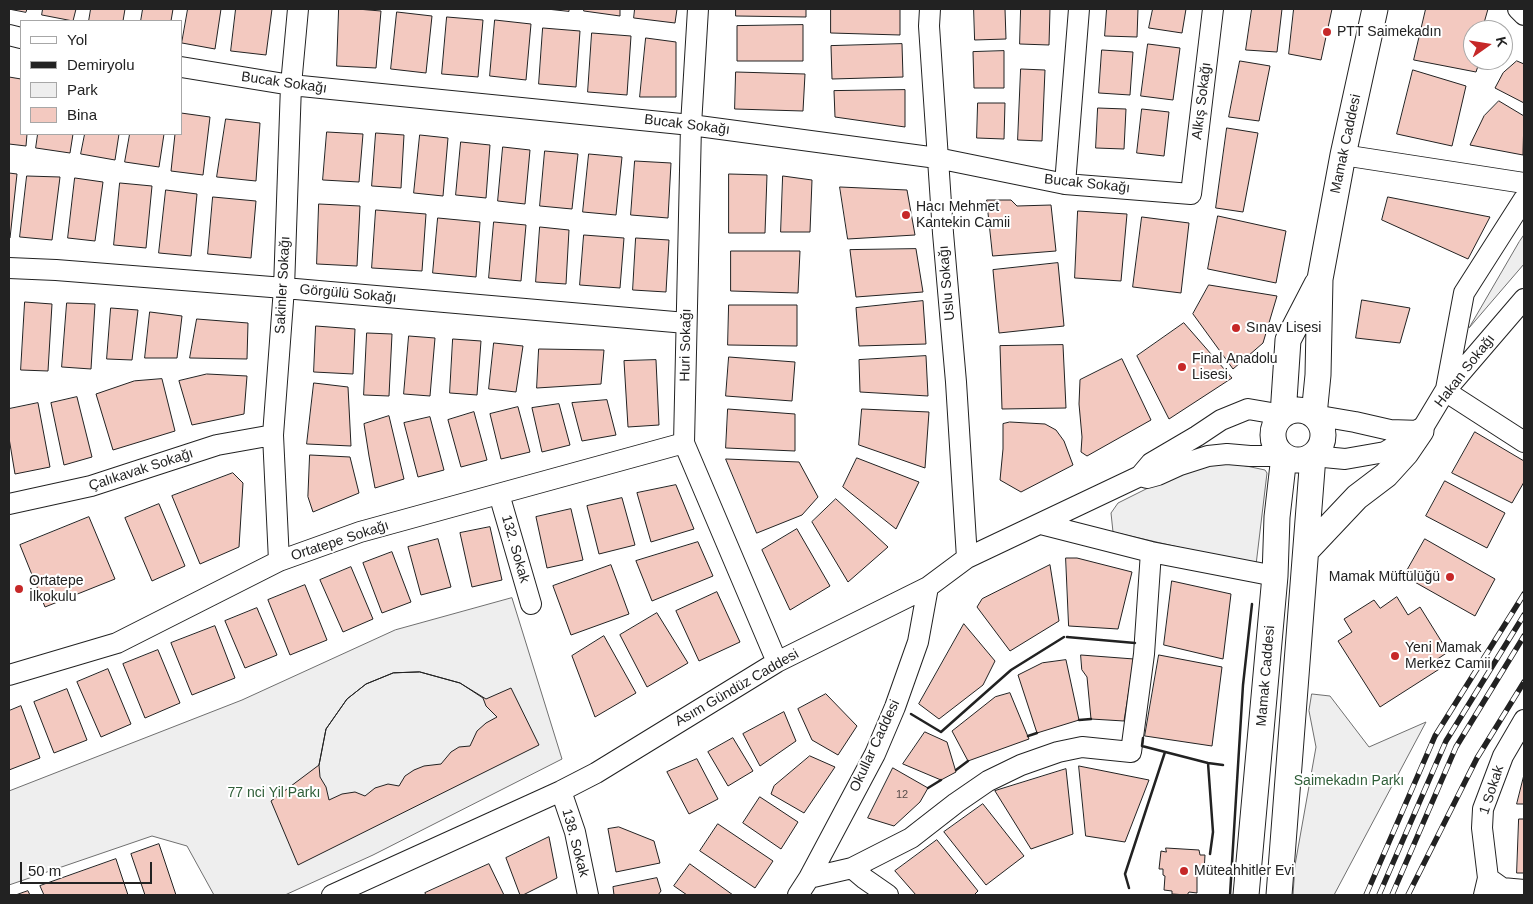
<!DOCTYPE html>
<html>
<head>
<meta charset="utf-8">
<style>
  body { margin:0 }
  #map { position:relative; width:1533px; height:904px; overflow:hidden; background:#fff; font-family:Helvetica,sans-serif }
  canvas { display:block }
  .frame { position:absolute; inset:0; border:10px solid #222; pointer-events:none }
  .legend { position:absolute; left:20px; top:20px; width:162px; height:115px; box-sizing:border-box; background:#fff; border:1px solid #a7a7a7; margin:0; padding:6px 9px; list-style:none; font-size:15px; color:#222 }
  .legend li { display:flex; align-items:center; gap:10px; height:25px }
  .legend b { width:25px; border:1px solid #a7a7a7 }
  .north { position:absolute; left:1463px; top:20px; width:50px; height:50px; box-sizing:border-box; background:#fff; border:1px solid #a7a7a7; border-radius:50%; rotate:77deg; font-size:14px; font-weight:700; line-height:20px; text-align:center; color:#222 }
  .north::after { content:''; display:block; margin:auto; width:18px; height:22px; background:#c62828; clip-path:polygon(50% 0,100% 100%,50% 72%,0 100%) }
  .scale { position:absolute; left:20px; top:862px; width:132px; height:22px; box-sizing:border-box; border:2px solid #222; border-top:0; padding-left:6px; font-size:15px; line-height:18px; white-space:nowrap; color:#222; -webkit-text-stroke:4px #fff; paint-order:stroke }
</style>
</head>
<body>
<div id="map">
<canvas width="1533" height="904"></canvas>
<div class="frame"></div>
<ul class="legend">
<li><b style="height:6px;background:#fff"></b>Yol</li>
<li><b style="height:6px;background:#222"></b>Demiryolu</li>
<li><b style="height:14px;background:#eee"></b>Park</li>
<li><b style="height:14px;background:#f3c9c0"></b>Bina</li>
</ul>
<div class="north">K</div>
<div class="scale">50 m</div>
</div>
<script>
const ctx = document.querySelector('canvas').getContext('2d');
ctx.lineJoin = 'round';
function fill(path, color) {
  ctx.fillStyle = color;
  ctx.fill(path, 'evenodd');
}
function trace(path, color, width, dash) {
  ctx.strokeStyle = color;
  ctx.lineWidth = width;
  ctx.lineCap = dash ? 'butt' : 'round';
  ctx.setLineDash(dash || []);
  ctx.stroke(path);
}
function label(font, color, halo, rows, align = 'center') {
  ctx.font = font + ' Helvetica,sans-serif';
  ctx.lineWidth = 4;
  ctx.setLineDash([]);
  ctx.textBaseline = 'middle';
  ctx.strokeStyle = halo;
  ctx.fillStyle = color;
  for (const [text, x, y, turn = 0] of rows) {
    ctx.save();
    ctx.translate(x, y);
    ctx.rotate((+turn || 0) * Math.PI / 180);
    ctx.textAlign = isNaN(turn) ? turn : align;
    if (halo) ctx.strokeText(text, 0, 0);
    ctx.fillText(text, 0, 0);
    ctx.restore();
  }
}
const green = new Path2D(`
  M1524 235V264L1469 328 1519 242Z
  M1223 461 1265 470 1267 473 1256 565 1113 532 1111 513 1118 503 1186 469Z
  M512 598 562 759 373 855 285 895H214L187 846 152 836 9 885V791L242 700 395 630Z
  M1312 694 1330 696 1369 747 1426 722 1334 895H1293L1295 865 1316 747 1309 711Z`);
fill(green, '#eee');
trace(green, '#6f6f6f', 1);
const building = new Path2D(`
  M9 9H27L26 12Z
  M43 9H76L73 21 42 15Z
  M91 9H125L123 21H89Z
  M143 9H173L171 21H141Z
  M188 9H221L215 49 182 43Z
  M236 9H272L266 55 231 51Z
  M339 9H357L381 11 376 68 337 66Z
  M547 9H569V11Z
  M584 9H620V16L584 11Z
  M635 9H677L675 23 634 18Z
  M736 9H806V17L736 16Z
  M831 9H900V35L831 33Z
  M974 9H1005L1006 39 975 40Z
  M1021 9H1050L1049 45 1020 44Z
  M1107 9H1138L1137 37 1105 36Z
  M1153 9H1186L1182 33 1149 28Z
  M1252 9H1282L1277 52 1246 50Z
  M1294 9H1332L1321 60 1289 54Z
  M1426 9H1488L1482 30H1473V60H1480L1476 72 1414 60Z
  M397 12 432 16 426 73 391 69Z
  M447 17 483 20 478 77 442 74Z
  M495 20 531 24 526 80 490 76Z
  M803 25V61H737V26Z
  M543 28 580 31 576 87 539 84Z
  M592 33 631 36 627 95 588 92Z
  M646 38 676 42V97H640Z
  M902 44 903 77 832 79 831 46Z
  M1148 44 1180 48 1173 100 1141 96Z
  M1102 50 1133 52 1130 95 1099 93Z
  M1004 51V88H974L973 52Z
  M1240 61 1270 66 1259 121 1229 117Z
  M1517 61 1524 64V103L1495 88 1503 73Z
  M1021 69 1045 70 1042 141 1018 140Z
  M1413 70 1466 86 1452 146 1397 134Z
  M736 72 805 74 803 111 735 109Z
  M9 77 21 79V134H27L26 146 9 144Z
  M905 90V127L835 117 834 91Z
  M1499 101 1524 116 1523 155 1470 145 1484 116Z
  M978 103H1005L1004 139 977 138Z
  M1098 108 1126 109 1124 149 1096 148Z
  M1142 109 1169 112 1164 156 1137 153Z
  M181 113 210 117 203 175 171 171 175 134H181Z
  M226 119 260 123 256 181 217 177Z
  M1227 128 1258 133 1243 212 1216 208Z
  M327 132 363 134 359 182 323 180Z
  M376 133 404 135 401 188 372 186Z
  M38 134H73L70 153 36 148Z
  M85 134H119L115 160 81 154Z
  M130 134H164L159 167 125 162Z
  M420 135 448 138 443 196 414 193Z
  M461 142 490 145 486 198 456 195Z
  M503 147 530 150 525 204 498 201Z
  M545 151 578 154 572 209 540 206Z
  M589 154 622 157 616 215 583 212Z
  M635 161 671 163 668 218 631 215Z
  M9 173 17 174 10 238H9Z
  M729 174 767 175 765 233H729Z
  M27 176 60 177 52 240 20 237Z
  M783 176 812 180 810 232H781Z
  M75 178 103 182 95 241 68 238Z
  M120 183 152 186 146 248 114 245Z
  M840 187 907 190 915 235 848 239Z
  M166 190 197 194 191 256 159 253Z
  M213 197 256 201 251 258 208 254Z
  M1388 197 1490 217 1468 259 1382 220Z
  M987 200H1011L1017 206 1051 205 1056 251 993 256Z
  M319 204 360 206 357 266 317 264Z
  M376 210 426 214 422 271 372 268Z
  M1078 211 1127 214 1121 281 1075 278Z
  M1218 216 1286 231 1276 283 1208 269Z
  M1142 217 1189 223 1181 293 1133 287Z
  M438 218 480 222 476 277 433 273Z
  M494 222 526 225 521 281 489 278Z
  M540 227 569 230 566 284 536 282Z
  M584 235 624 238 620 288 580 285Z
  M636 238 669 240 666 292 633 290Z
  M916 249 923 292 856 297 850 250Z
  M731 251H800L798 293 731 291Z
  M1058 263 1064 326 999 333 993 270Z
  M1209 285 1277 296 1263 343 1233 369 1193 314Z
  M1362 300 1410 308 1400 343 1356 338Z
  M923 301 926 344 859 346 856 308Z
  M25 302 52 304 48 371 21 370Z
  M67 303 95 304 91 369 62 367Z
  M729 305H797V346L728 345Z
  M111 308 138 310 132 360 107 359Z
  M150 312 182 316 177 358H145Z
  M197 319 248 323 247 359 190 358Z
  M1184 323 1232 378 1169 419 1137 356Z
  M316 326 355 329 353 374 314 372Z
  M367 333 392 334 389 396 364 395Z
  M409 336 435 338 430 396 404 394Z
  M453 339 481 341 477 395 450 393Z
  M494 343 523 346 516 392 489 389Z
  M1063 345 1066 408 1002 409 1000 346Z
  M539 349 604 350 601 384 537 388Z
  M926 356 928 396 860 392 859 360Z
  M729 357 795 362 792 401 726 396Z
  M1122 359 1151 420 1087 456 1081 452 1082 437 1079 404 1080 380Z
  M656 360 659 425 628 427 624 361Z
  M207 374 247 376 244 414 192 425 179 381Z
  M162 379 175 431 113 450 96 394 134 381Z
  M314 383 348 387 351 446 307 444Z
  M77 397 92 457 64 465 51 403Z
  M607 400 616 435 582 441 572 403Z
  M38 403 50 467 15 474 9 438V409Z
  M559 404 570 445 542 452 532 408Z
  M518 407 530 452 501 459 490 414Z
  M728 409 795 414V451L726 448Z
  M862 409 929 412 925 468 859 445Z
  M474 412 487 460 461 467 448 420Z
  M389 416 404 479 375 488 369 456 364 424Z
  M430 417 444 470 418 477 404 423Z
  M1010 422 1045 424 1056 430 1064 441 1073 465 1021 492 1000 480 1003 449V424Z
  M1475 432 1524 461V482L1512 503 1452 473Z
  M310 455 350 457 359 493 313 512 308 497Z
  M857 458 919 482 896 529 843 487Z
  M726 459 799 462 818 497 802 515 757 533Z
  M233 473 243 483 239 547 200 564 172 496Z
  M1445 481 1505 513 1487 548 1426 516Z
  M676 485 694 529 651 542 637 493Z
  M622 498 635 545 599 554 587 506Z
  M836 499 888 547 848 582 812 522Z
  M159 504 185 566 152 581 125 518Z
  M571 509 583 560 547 568 536 517Z
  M89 517 115 579 45 607 20 545Z
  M490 527 502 580 472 587 460 533Z
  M797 529 830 586 790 610 762 550Z
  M438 539 451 587 421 595 408 547Z
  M1425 539 1495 579 1475 616 1404 576Z
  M698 542 713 576 652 601 636 561Z
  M392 552 411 602 382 613 363 563Z
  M1066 558H1077L1132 572 1118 629 1069 626Z
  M611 565 629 614 571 635 553 586Z
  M1050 565 1059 621 1010 651 977 607 982 599Z
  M351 567 373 619 343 632 320 580Z
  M1172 581 1231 594 1223 659 1164 645Z
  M305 585 327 640 290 655 268 600Z
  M717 592 740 642 699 661 676 611Z
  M1397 597 1408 615 1420 607 1448 652 1436 660 1441 668 1380 707 1338 641 1352 632 1344 619 1374 600 1380 608Z
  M257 608 277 655 245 668 225 621Z
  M657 613 688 663 647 687 620 635Z
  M964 624 995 661 983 685 939 719 919 704Z
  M215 626 235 678 192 695 171 643Z
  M604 636 636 693 595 717 572 656Z
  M158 650 180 703 145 718 123 664Z
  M1081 655 1134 659 1124 721 1091 719 1087 677 1082 670Z
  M1159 655 1222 667 1212 746 1145 736Z
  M1066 660 1079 720 1037 733 1018 675 1042 663Z
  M108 669 131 724 101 737 77 682Z
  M420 672 460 683 486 699 511 688 539 745 298 865 271 801 319 765 326 729 347 699 366 684 393 673Z
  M420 672 460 683 483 698 486 706 497 717 486 723 477 731 470 746 459 747 451 752 441 764 424 766 414 770 405 776 399 786 388 784 375 788 365 796 355 792 342 794 329 800 326 787 320 777 319 765 326 729 347 699 366 684 393 673Z
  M67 689 87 740 54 753 34 702Z
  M1010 693 1029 739 968 761 952 731 995 697Z
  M826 694 857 726 838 755 812 740 798 709Z
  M21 706 40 758 9 770V711Z
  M784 712 796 741 760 766 743 734Z
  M925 732 947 742 956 772 941 780 903 764Z
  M733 738 753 771 728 786 708 752Z
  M810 756 835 767 804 813 771 794 774 786Z
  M697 759 718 799 689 814 667 772Z
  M1079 766 1149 780 1125 842 1086 836Z
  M893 768 928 788 920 802 894 826 868 818Z
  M1066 769 1073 834 1031 849 995 791Z
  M1524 775V804H1517Z
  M760 797 798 822 781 849 743 823Z
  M983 804 1024 856 986 885 944 832Z
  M1519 819H1524V873H1517Z
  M718 824 773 861 755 888 700 851Z
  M619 827 654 841 660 863 616 872 608 829Z
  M549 837 557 878 523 895H520L506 858Z
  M937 840 978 891 974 895H916L895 871Z
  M159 844 176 895H145L131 854Z
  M1166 848 1199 850 1200 855H1205L1204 872H1197V893L1189 892 1187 895 1172 894V891L1164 890 1165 876 1163 875V869H1159L1161 851 1166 852Z
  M116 859 128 895H44L40 886Z
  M489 864 504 895H426L425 893Z
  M690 864 733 895H687L674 886Z
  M657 878 661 891 658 895H614L613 887Z
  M28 891 30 895H16Z`);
fill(building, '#f3c9c0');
trace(building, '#222', 1);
const minor = new Path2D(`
  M698 9 691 125 684 443 777 662
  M930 9 929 26 943 233 956 382 967 558
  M1518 9 1524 15
  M9 35 21 38
  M181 67 291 85 691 125 937 158 1065 184 1191 194 1213 9
  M1343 155 1524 183
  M1065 184 1079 9
  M9 268 56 270 284 288 686 323
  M1446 389 1464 293 1524 199
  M1445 391 1524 442
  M1314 415 1355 422 1390 430 1421 431
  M1313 456 1345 459 1385 452 1421 431 1445 391 1524 299
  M1140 476 1147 478 1158 475 1180 465 1208 456 1227 454 1250 456H1284
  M499 494 531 604
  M9 504 91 486 217 445 273 435
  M1041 524 1151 552 1275 576
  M279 561 273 435 284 288 291 85 298 9
  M9 675 117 643 279 561 360 532 684 443
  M561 791 575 832 588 895
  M852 868 865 879 888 895
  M809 878 852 868 911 838 956 803 988 781 1021 765 1058 752 1082 747 1131 752 1144 654 1151 552
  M1488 878 1502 888 1524 890
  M332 895 561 791 596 773 777 662 928 587 967 558 1140 476 1151 463 1197 436 1221 420 1248 409 1283 415
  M798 895 809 878 875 754 895 707 918 642 928 587
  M1484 895 1488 878 1482 828 1483 809 1503 756 1524 720`);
const major = new Path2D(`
  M1273 435a25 25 0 1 1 50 0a25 25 0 1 1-50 0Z
  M1283 415 1288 340 1317 284
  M1314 415 1318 375 1320 279 1343 155 1375 9
  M1306 551 1357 497 1386 475 1406 453 1421 431
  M1246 895 1275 576 1277 517 1284 456
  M1279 895 1313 456`);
trace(minor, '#222', 22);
trace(major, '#222', 27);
trace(minor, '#fff', 20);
trace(major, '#fff', 25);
const rail = new Path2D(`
  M1366 895 1435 736 1524 594
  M1379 895 1446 741 1524 615
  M1392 895 1456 747 1524 636
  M1408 895 1477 758 1524 682`);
trace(rail, '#222', 5.5);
trace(rail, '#fff', 4, [11]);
trace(new Path2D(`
  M1067 637 1135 643
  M911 714 941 732 1011 670 1064 637
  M1079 720 1091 719
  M1028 736 1037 733
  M1143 738 1142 746 1208 763 1223 765
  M1208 763 1213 832 1210 854
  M956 770 968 761
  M928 788 941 780
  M1129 888 1125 874 1165 752
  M1230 895 1243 685 1252 604`), '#222', 2.5);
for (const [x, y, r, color] of [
  [1327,32,5,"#c62828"],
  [906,215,5,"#c62828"],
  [1236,328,5,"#c62828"],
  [1182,367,5,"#c62828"],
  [1450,577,5,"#c62828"],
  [19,589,5,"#c62828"],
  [1395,656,5,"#c62828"],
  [1184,871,5,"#c62828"]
]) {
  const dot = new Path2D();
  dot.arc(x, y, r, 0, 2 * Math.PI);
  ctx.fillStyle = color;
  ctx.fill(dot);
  trace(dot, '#fff', 2);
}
label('11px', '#564c4a', null, [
  ["12",902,795]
]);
label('14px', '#222', '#fff', [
  ["PTT Saimekadın",1337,32],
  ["Hacı Mehmet",916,207],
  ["Kantekin Camii",916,223],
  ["Sınav Lisesi",1246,328],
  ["Final Anadolu",1192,359],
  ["Lisesi",1192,375],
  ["Mamak Müftülüğü",1440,577,"right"],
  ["Ortatepe",29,581],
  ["İlkokulu",29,597],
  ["Yeni Mamak",1405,648],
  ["Merkez Camii",1405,664],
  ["Müteahhitler Evi",1194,871]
], 'left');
label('14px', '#222', '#fff', [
  ["Bucak Sokağı",284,83,8],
  ["Alkış Sokağı",1202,101,-83],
  ["Bucak Sokağı",687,125,7],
  ["Mamak Caddesi",1346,144,-78],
  ["Bucak Sokağı",1087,184,6],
  ["Uslu Sokağı",947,283,-95],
  ["Sakinler Sokağı",283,285,-87],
  ["Görgülü Sokağı",348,294,5],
  ["Huri Sokağı",686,345,-89],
  ["Hakan Sokağı",1465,371,-52],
  ["Çalıkavak Sokağı",141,470,-18],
  ["Ortatepe Sokağı",340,541,-18],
  ["132. Sokak",515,549,74],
  ["Mamak Caddesi",1266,676,-85],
  ["Asım Gündüz Caddesi",737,688,-30],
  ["Okullar Caddesi",875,746,-65],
  ["1 Sokak",1492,790,-72],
  ["138. Sokak",575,843,75]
]);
label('14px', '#2f5e38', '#fff', [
  ["Saimekadın Parkı",1349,781],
  ["77 nci Yil Parkı",274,793]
]);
</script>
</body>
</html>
